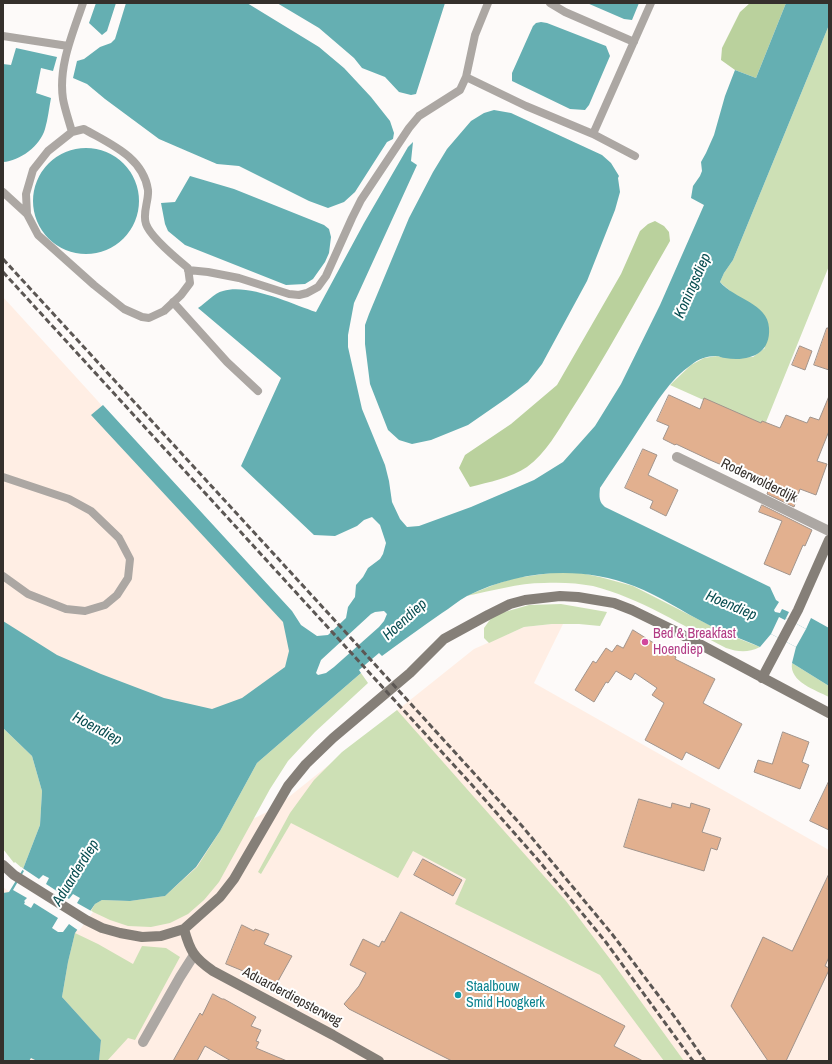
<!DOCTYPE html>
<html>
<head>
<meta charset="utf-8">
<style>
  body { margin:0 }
  #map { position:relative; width:832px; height:1064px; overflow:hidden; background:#fdfaf9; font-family:"Archivo Narrow",sans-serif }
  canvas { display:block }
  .frame { position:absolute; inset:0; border:4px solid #35302c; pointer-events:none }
</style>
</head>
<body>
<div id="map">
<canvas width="832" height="1064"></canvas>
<div class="frame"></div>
</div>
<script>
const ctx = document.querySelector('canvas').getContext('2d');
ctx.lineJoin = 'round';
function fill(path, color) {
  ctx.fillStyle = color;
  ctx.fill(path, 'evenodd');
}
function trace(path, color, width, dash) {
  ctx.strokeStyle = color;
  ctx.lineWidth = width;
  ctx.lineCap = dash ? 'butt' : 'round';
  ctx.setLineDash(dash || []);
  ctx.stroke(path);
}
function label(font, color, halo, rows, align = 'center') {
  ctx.font = font + ' "Archivo Narrow",sans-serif';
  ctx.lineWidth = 4;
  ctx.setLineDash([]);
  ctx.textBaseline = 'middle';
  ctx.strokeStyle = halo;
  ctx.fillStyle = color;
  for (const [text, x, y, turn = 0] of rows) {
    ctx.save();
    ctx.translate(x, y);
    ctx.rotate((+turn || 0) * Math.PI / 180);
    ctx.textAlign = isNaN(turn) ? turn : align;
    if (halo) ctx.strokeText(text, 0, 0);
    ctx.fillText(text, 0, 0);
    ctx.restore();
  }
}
fill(new Path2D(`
  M3 297 96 399 284 614 307 657 229 724 3 637Z
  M552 624H563L534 683 829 850V1061H3V887L47 921 275 808 474 649 524 627Z`), '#ffeee4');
fill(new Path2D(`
  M829 25V266L764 427 670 385 691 365 704 358 717 356 725 358 753 357 765 348 730 291 720 282 724 273 733 260Z
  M558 572 581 573 600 577 633 586 727 634 760 647C748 653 738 652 726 648 683 626 640 598 593 586 578 583 560 582 544 583 518 583 492 591 466 596L496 584 515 578Z
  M561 604 607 612 600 626 579 624H552L524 627 489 643 484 638V628L489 621 494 615 529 605Z
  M792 663 829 686V697C816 690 789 682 792 663Z
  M361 673 368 683 315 732 288 761 270 789 219 882 204 900 188 914 170 923 151 927 128 926 110 920 91 911 95 904 102 900 130 901 165 896 197 867 220 831 257 763Z
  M397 710 566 901 613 963 684 1061H664L600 975 455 904 466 879 413 851 398 878 291 823 261 874 258 872 290 813 314 780 342 752Z
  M3 728 32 756 42 791 40 825 23 869 15 862 14 863 3 849Z
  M75 933 98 944 133 964 142 946 166 948 180 957 135 1040 128 1038 107 1061H99L101 1040 62 997 68 962Z`), '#cde0b5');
fill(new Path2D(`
  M750 3H786L756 78 735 70 721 60 722 48 740 12Z
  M655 221 664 226 669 232 670 241C637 298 606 357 570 412 558 431 546 453 527 467 511 478 489 482 470 487L459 468 465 455 511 424 557 385 621 274 640 231 648 224Z`), '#bad19d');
fill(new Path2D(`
  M96 3H116L107 31 102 35 89 23Z
  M126 3H247L319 47 344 68 371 97 390 121 394 133 393 139 387 142 355 192 344 202 328 208 309 201 239 166 217 164 159 139 105 99 87 84 73 78 77 61 84 59 100 47 111 43 115 39Z
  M277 3H445L416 94 411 95 399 92 385 77 362 68 354 58 319 28Z
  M587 3H639L632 20 624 19Z
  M786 3H829V25L733 260 724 273 720 282C734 299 768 303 769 328 771 355 747 362 725 358 722 358 719 356 716 356 707 356 698 359 691 365 670 379 657 402 643 423 629 445 614 467 600 488 599 497 599 502 605 507L770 587 776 600 779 602 774 610 775 612 780 613 782 609 789 612 786 618 806 629 811 618 829 628V686L792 663 796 647 771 634 760 647C742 639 724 633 707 624 683 612 660 596 634 586 580 565 519 570 467 596 458 601 450 608 442 613 422 627 402 641 382 656L379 653 359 670 361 673 257 763 220 831 196 867 165 896 130 901 102 900 95 904 75 933 68 962 62 997 101 1040 99 1061H37L31 1058 29 1061H3V893L9 892 23 869 40 825 42 791 32 756 3 728V621L57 655 101 674 164 698 212 709 242 698 285 667 289 651 283 622 91 415 103 405 292 611 301 625 317 636 328 635 346 618 348 607 355 597 356 585 363 577 368 568 380 559 383 554 386 543 380 525 372 517 364 520 357 526 335 536 314 535 241 466 281 378 198 308C206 303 214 293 223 291 248 283 292 304 316 312L364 223 408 147 413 142 411 161 417 165 354 303 348 335V347L362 409 385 465 389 481 392 502 400 519 407 527 419 526 471 507 534 480 563 462 595 426 621 384 660 305 704 205 691 198 693 186 700 176 702 171 701 162 706 153 714 135 725 96 735 70 756 78ZM384 611 387 614 384 621 379 627 334 667 326 673 318 675 316 673 321 660 371 614 375 612Z
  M541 22 547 23 606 46 610 56 589 105 585 110 570 109 512 81V73L533 26 536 23Z
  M16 48 57 57 53 71 41 68 36 93 51 98C49 108 48 119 45 129 40 146 20 161 3 162V64L11 65Z
  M494 110 511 113 602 155 611 163 619 176 618 178 620 192 615 210 587 281 542 364 528 382 507 398 468 425 431 440 412 444 399 440 388 430 370 384 365 344V325L369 314 409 218 433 172 447 149 471 121 484 113Z
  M33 201a53 53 0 1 1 106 0a53 53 0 1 1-106 0Z
  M190 176 234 189 324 225 329 229 331 237 329 253 325 262 313 279 305 284 286 285 185 245 168 231 165 224 161 203 175 202Z`), '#65afb2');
fill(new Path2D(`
  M779 617 785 620 786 618 806 629 796 647 771 634Z
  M21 867 39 879 43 875 49 878 46 884 69 899 73 894 80 898 77 903 93 912 79 931 69 924 63 932H58L52 928 58 918 34 903 31 908 24 904 25 902 24 901 27 898 13 890 24 871 21 869Z`), '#fdfaf9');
const building = new Path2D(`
  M827 328H829V370L814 365Z
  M800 346 812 351 805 370 792 365Z
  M669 395 700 409 704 398 761 423 762 421 780 428 786 415 807 423 810 417 819 420 829 396V431L817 461 827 464 816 495 800 489 794 507 767 494 769 488 741 474 740 476 723 468 724 466 710 460 676 444 675 445 663 439 669 426 657 421Z
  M643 449 657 455 648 475 678 490 666 516 650 508 653 501 625 488Z
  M762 505 812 530 805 546 803 545 790 575 764 564 782 521 759 512Z
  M633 630 676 657 675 659 715 679 703 703 742 724 719 769 686 752 682 760 645 740 664 703 652 695 657 688 635 673 631 680 616 671 608 683 606 682 594 702 575 690 593 661 596 663 606 648 612 652 617 645 623 648Z
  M783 732 809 742 802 762 809 765 800 789 754 772 758 760 772 764Z
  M829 781V830L810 821Z
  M639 799 671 808 672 803 690 808 691 803 710 809 702 832 721 838 717 850 711 848 704 871 624 847Z
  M423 859 462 880 453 896 414 875Z
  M829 874V957L825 966 829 968V970L786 1061H768L731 1006 763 937 792 951Z
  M401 912 625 1026 614 1046 643 1061H452L349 1009 344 1004 359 986 366 973 350 965 363 939 379 947 382 941 384 942Z
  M242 925 254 931 255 929 269 934 264 944 292 956 273 990 251 979 253 975 226 964Z
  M213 994 222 999H224L256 1017 251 1026 261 1030 256 1041 259 1042 256 1048 287 1061H231L205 1046 197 1061H173L200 1013 202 1015Z`);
fill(building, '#e2b08f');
trace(building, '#a1948c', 1);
trace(new Path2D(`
  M550 3 565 12 634 42
  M3 36 68 46
  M466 77 526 106 593 134 635 156
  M84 129C110 144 143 157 148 190 149 201 142 213 146 224 150 236 177 259 188 268L190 283 181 295 164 311 149 318 142 317 124 309 94 285 38 235 27 214 26 194 33 170 48 151 72 132Z
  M72 132C69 121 65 110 63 99 58 66 73 33 83 3
  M593 134 651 3
  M3 192 27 214
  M188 270 208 272 239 278 289 294 299 295 307 293 318 287 326 276 352 218 361 200 409 128 419 116 460 90 466 77 475 35 488 3
  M173 302 227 362 258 391
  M3 477 69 499 91 511 119 538 130 559 128 578 117 595 105 605 85 611 66 609 28 594 3 576`), '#aca7a3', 8);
trace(new Path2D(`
  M677 457 829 531
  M143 1042 180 977 194 955`), '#aca7a3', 10);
trace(new Path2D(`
  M762 678 798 610 829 540
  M3 865 14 875 86 920 102 928 120 933 142 937 161 936 184 929 220 897 234 879 288 786 306 764 333 738 410 673 444 639 488 615 510 604 525 600 560 596 578 597 614 603 632 610 675 631 829 713
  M184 929C190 951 194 958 213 971L333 1035 379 1061`), '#857f78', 10);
trace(new Path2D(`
  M3 259 339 625 522 826 612 934 677 1020 705 1061
  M3 272 472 785 539 861 605 941 693 1061`), '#5c5754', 3, [6, 3]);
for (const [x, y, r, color] of [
  [645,642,4,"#d1479c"],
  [458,995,4,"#0f9aa8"]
]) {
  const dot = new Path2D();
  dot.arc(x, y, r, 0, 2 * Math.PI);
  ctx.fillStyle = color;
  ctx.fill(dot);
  trace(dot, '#fff', 1.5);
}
label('14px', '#35302c', '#fff', [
  ["Roderwolderdijk",759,481,26],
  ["Aduarderdiepsterweg",292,997,28]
]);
label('14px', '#b23c85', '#fff', [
  ["Bed & Breakfast",653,634],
  ["Hoendiep",653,650]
], 'left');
label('14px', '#0d838f', '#fff', [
  ["Staalbouw",466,987],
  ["Smid Hoogkerk",466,1003]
], 'left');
label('italic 15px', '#084d50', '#fff', [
  ["Koningsdiep",693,286,-66],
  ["Hoendiep",731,606,23],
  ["Hoendiep",405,620,-42],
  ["Hoendiep",97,729,28],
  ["Aduarderdiep",76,873,-58]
]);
</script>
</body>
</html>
